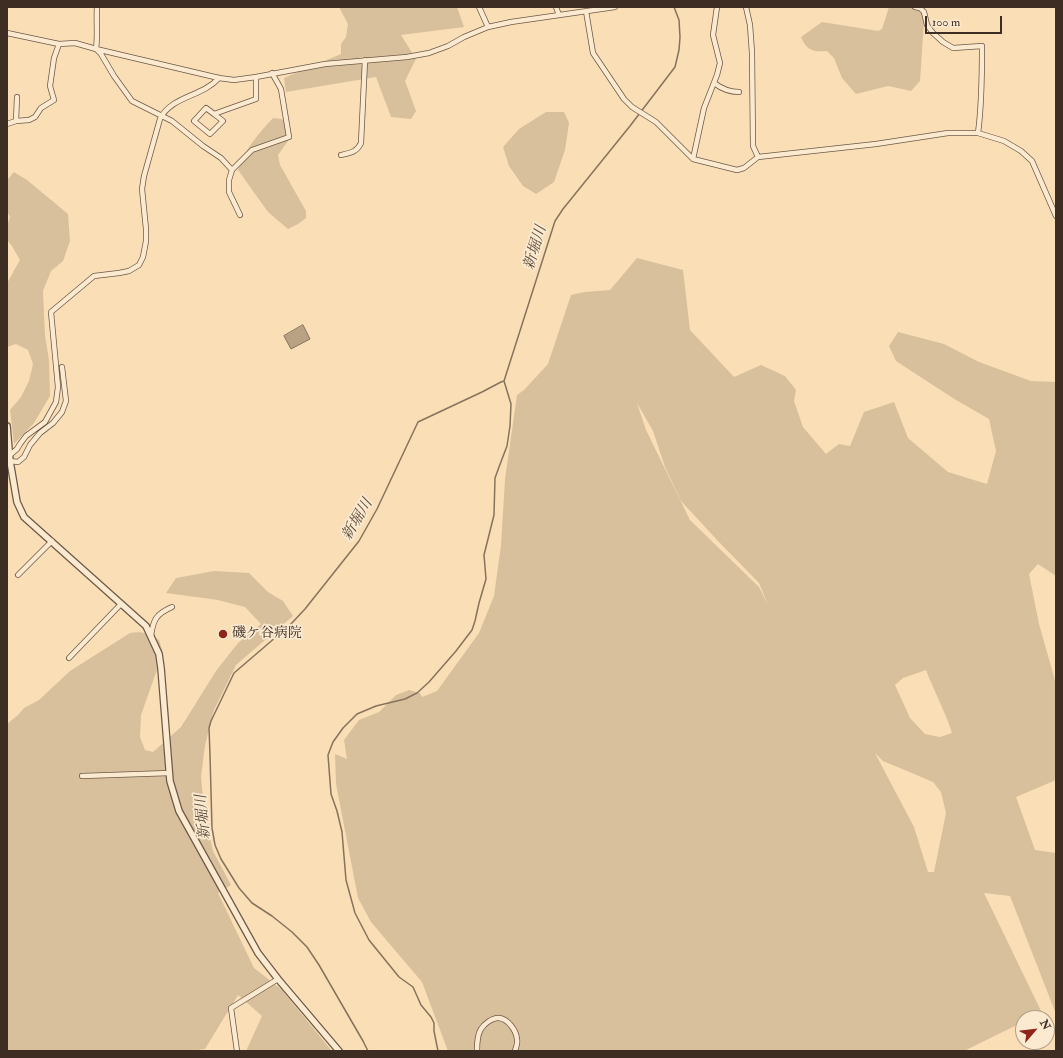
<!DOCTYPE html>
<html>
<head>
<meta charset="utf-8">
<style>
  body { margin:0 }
  #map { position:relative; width:1063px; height:1058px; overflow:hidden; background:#f9deb6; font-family:"IM FELL Double Pica",serif }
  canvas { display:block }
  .frame { position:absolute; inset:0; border:8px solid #3d2d23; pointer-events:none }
  .north { position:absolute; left:1015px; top:1010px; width:40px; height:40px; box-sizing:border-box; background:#fbead0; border:1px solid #af9e8b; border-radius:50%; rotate:62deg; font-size:11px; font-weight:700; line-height:16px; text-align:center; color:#3d2d23 }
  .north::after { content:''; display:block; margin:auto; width:14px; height:18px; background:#8f2418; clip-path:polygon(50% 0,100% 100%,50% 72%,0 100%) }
  .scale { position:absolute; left:925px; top:16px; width:77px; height:18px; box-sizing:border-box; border:2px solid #3d2d23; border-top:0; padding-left:5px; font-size:12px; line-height:14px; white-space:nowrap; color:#3d2d23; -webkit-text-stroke:3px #fbead0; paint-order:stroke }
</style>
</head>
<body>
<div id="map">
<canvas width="1063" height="1058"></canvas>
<div class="frame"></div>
<div class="north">N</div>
<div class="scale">100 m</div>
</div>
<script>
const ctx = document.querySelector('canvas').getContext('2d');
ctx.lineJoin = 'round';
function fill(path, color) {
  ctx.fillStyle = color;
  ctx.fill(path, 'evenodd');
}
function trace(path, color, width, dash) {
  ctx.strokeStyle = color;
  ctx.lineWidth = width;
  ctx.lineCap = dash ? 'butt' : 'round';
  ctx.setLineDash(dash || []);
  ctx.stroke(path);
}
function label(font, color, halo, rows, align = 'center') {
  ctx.font = font + ' "IM FELL Double Pica","Noto Serif JP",serif';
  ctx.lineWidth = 3.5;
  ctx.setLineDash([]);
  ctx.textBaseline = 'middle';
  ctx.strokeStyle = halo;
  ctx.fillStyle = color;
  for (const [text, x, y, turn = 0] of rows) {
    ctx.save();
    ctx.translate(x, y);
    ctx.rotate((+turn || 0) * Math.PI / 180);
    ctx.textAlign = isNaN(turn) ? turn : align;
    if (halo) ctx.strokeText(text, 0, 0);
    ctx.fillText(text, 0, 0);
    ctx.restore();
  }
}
fill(new Path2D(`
  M339 7H457L464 27 401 35 416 59 405 81 416 111 411 119 391 117 376 77 286 92 284 78 341 54V44L346 37 348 24Z
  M889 7H925L920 81 911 91 888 86 856 94 842 78 834 58 827 51C813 52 807 51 801 37L822 22 878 31 882 29Z
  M546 112H564L569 123 565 150 554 182 536 194 523 186 509 166 503 147 519 129Z
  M273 118 282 119 286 126 288 141 278 155 280 165 306 211V218L298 224 288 229 268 212 238 170C245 149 258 134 273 118Z
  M14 172 27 180 68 214 70 241 63 261 51 271 43 291 45 335 49 360 50 396 34 423 14 444 10 410 21 397 29 381 33 364 28 350 16 344 7 347V283L20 260 12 246 7 240V226L10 217 7 211V180Z
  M637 258 683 270 690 330 734 377 761 365 785 376 796 390 794 401 803 427 826 454 839 444 850 446 864 412 894 402 908 438 948 472 987 484 996 451 989 419 956 400 922 378 896 361 889 346 898 332 944 344 979 362 1031 381 1056 382V576L1038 564 1029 574 1039 624 1056 684V780L1016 797 1035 850 1056 853V1014L1010 896 984 893 1042 1013 1031 1018H1023V1022L964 1051H448L422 982 371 922 358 898 336 784 335 754 347 759 344 740 359 720 379 712 396 695 409 690 420 693 422 697 437 691 479 633 494 596 501 545 505 479 517 395 524 390 548 364 571 295 585 292 610 290ZM637 403 653 431 665 467 681 501 717 540 759 583 768 605 759 587 690 520 646 430ZM926 670C934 691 945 711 952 733L940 737 925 734 910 718 895 685 903 678ZM875 753 883 761 933 782 941 792 946 813 934 872H928L914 827Z
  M214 571 249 573 268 592 283 601 293 616 236 665 214 710 205 745 201 777 204 810 213 851 231 885 218 893 254 968 281 989 332 1051H246L262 1016 238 995 205 1049 190 1051H7V724L18 715 24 708 39 700 70 671 130 633C142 631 149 633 159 640L163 653 141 715 140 737 145 750 153 752 181 727 216 671 238 643 261 624 245 607 218 600 166 593 176 578Z`), '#d9c09d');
const water = new Path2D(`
  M303 325 310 339 291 349 284 336Z`);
fill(water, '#b9a284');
trace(water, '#87735d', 1);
trace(new Path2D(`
  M504 381 555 221 563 209 630 126 675 67 679 50 680 37 679 20 674 7
  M368 1051 363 1041 319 965 307 947 292 932 272 916 252 903 239 888 221 859 215 845 212 828 210 755 209 728 211 721 234 673 290 625 305 609 359 541 377 509 418 422 482 392 501 382 504 381
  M438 1051 434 1031V1023L431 1017 421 1005 413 987 399 977 369 940 355 913 346 880 342 832 337 811 331 794 328 755 333 742 343 728 357 714 376 706 405 699 417 693 429 682 456 651 472 630 475 621 479 603 486 579 484 555 494 515 495 478 499 467 507 446 510 426 511 404 504 381`), '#87735d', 1.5);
const minor = new Path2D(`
  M97 7C96 21 98 35 96 49L101 54 114 76 132 101 172 121 203 146 221 158 232 170
  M479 7 488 27
  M556 7 559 15
  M746 7 750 25 752 53 753 146 758 157
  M915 7 920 8 924 12 927 25 933 33 943 42 953 48 982 46C982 75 982 104 978 133
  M586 11 593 53 624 99 632 107 656 122 693 159 737 170 744 168 758 157 876 144 948 133H978L1004 141 1021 151 1032 161 1056 216
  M7 33 59 44 75 43 96 49 219 78 234 80 256 77 325 64 407 57 429 53 448 46 464 37 488 27 511 22 615 7
  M714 83C722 89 729 92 739 92
  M214 114 223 121 210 134 194 121 206 108 214 114 256 99V77
  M16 121 17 97
  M7 124 16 121 29 120 35 117 41 108 54 100 50 86 54 58 59 44
  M341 155C350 153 357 152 361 143L365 60
  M693 159 704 108 717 75 720 63 713 35 717 7
  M240 215 229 192V180L232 170 252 150 289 137 281 89 272 73
  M10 455 17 449 20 444 26 436 45 422 56 402 58 387 51 312 94 276 119 273 129 271 139 265 143 257 146 241V229L142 189 144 176 160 119C171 96 202 97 219 78
  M7 462 10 461 18 462 24 457 30 445 40 433 53 423 62 412 66 401 62 367
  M18 575 52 541
  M151 636C153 620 156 614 172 607
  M69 658 121 604
  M82 776 170 773
  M237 1051 231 1008 278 979
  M477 1051C477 1044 477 1035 481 1029 484 1024 493 1017 499 1018 508 1019 516 1030 517 1039 518 1043 516 1047 515 1051`);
const tertiary = new Path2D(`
  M7 426 10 461 17 502 24 517 146 626 159 654 161 668 170 781 179 811 258 953 278 979 339 1051`);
trace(minor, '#6c5948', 6);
trace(tertiary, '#6c5948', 8);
trace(minor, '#fbead0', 4.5);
trace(tertiary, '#fbead0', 5.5);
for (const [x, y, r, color] of [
  [223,634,5,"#8f2418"]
]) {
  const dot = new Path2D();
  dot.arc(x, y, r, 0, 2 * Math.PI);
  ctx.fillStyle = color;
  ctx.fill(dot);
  trace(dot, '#fbead0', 1.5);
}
label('14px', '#3d2d23', '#fbead0', [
  ["磯ケ谷病院",232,634]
], 'left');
label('italic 15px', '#5c4a3b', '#fbead0', [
  ["新堀川",536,248,-73],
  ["新堀川",358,520,-59],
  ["新堀川",204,817,-95]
]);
</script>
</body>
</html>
